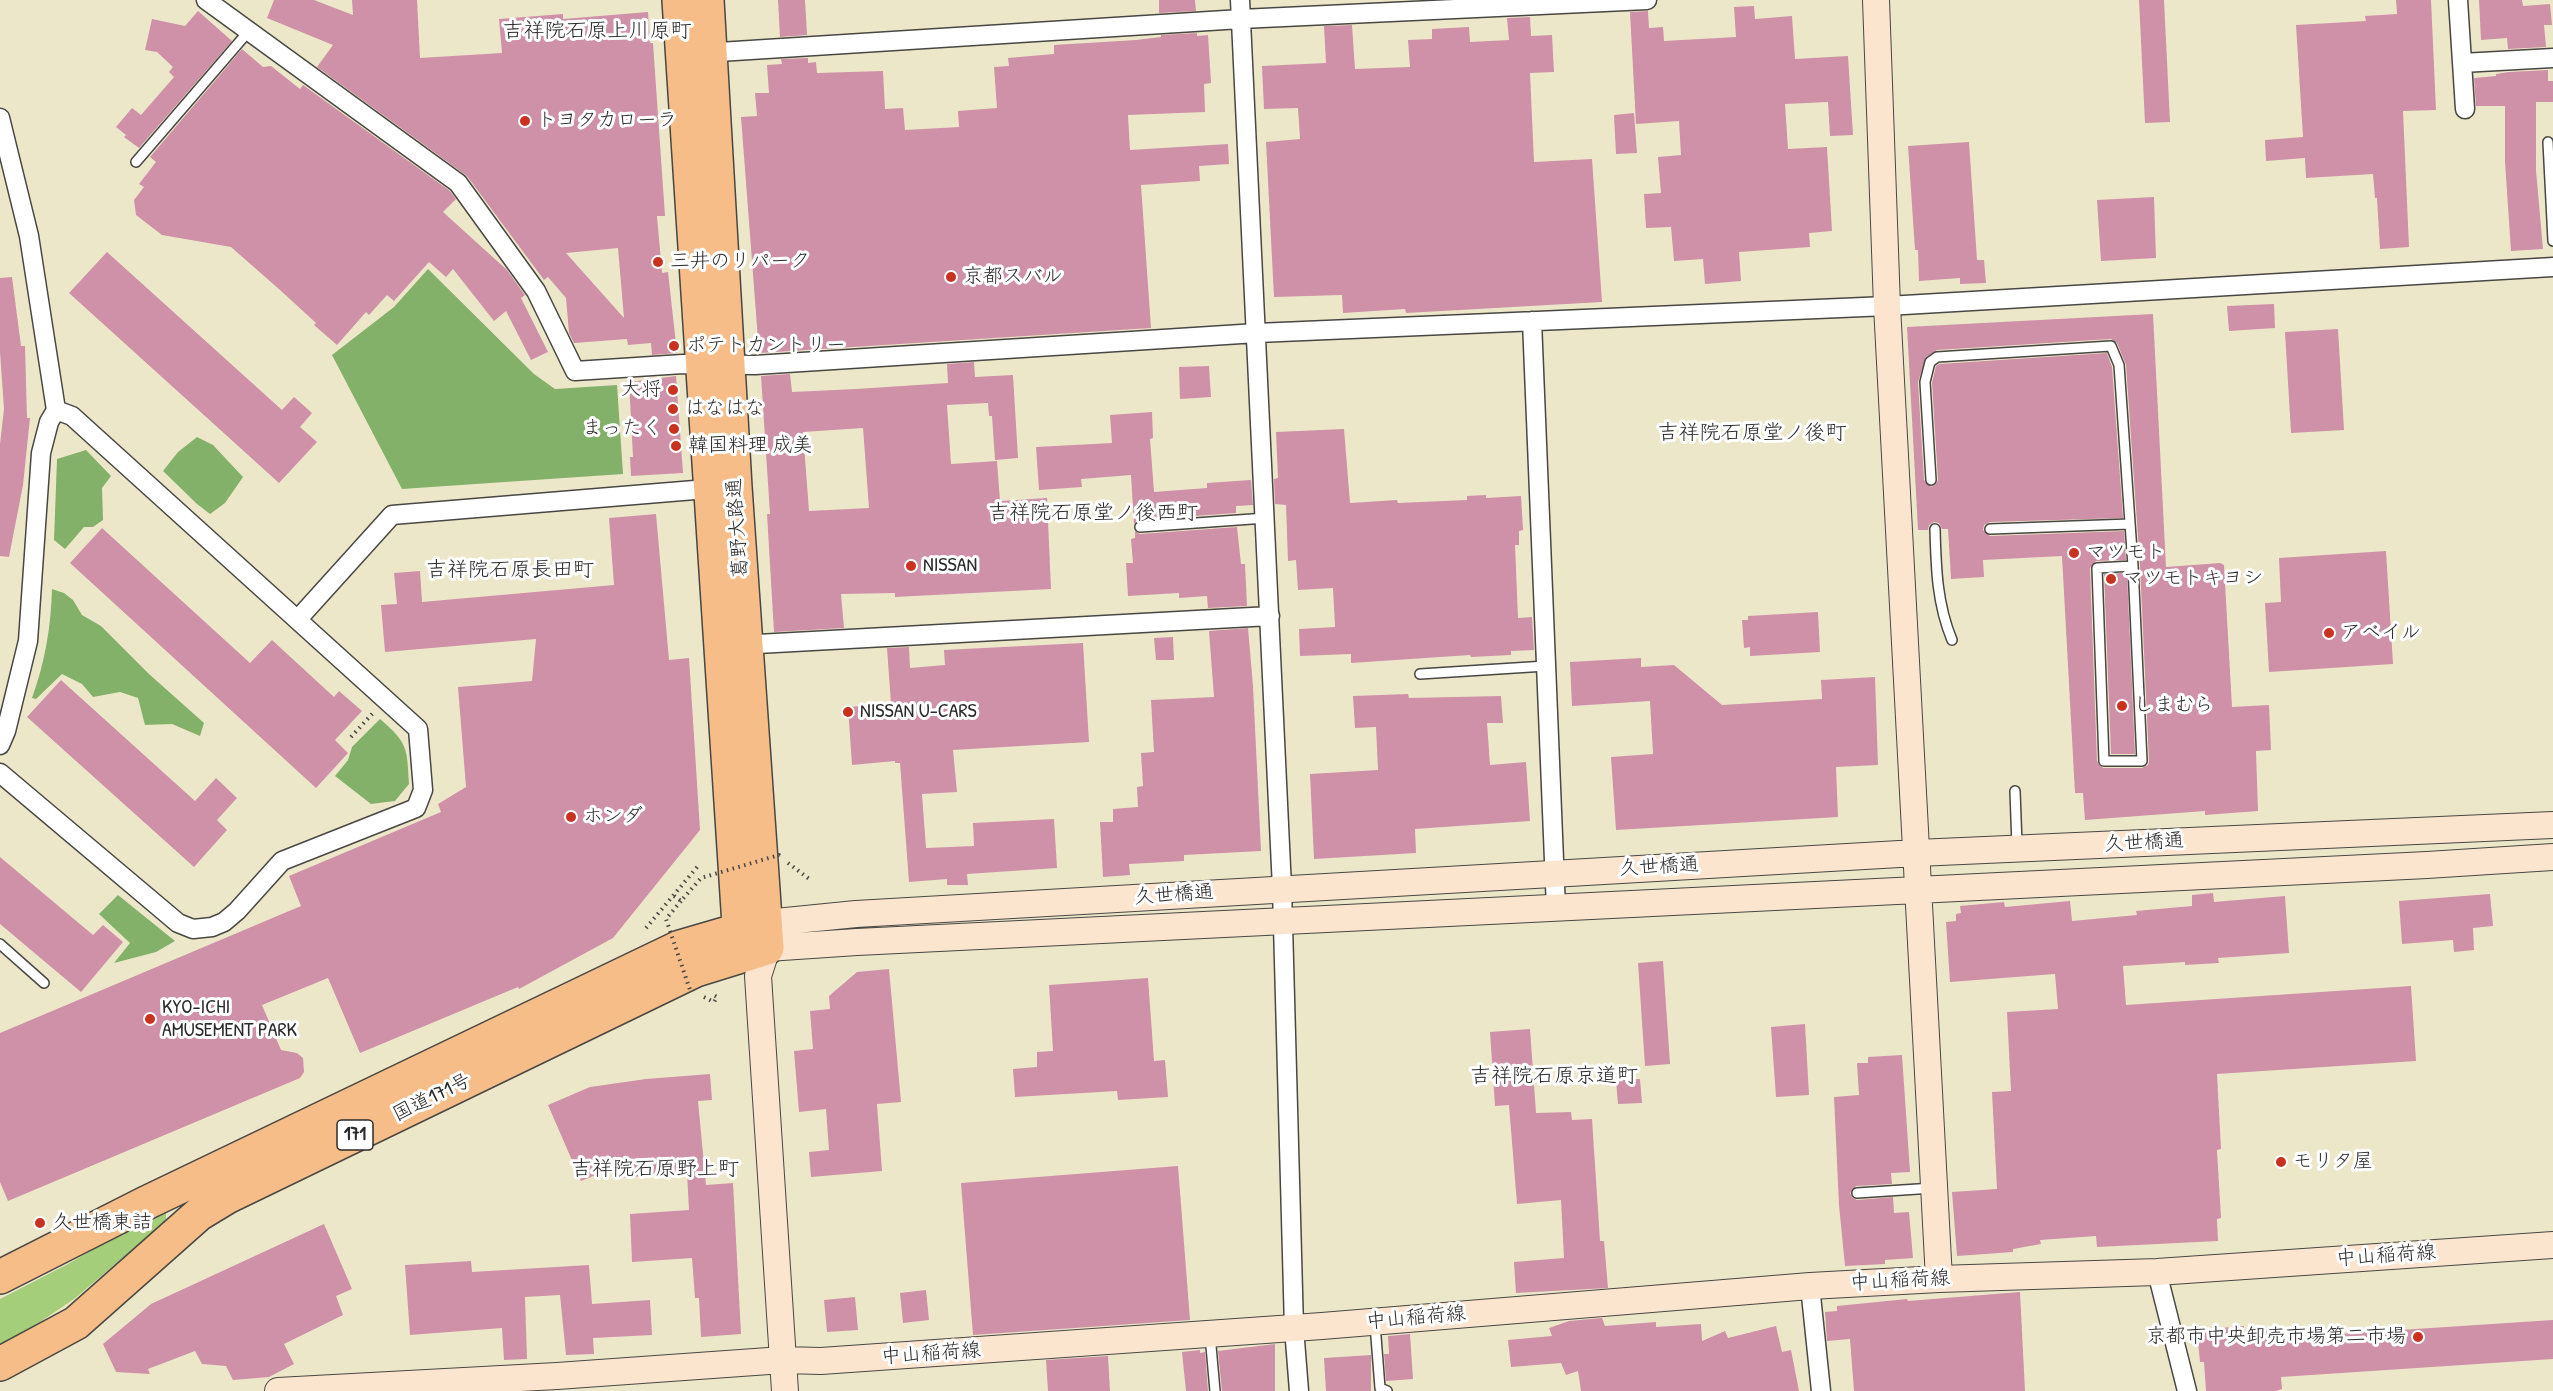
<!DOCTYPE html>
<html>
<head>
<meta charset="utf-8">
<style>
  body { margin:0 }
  canvas { display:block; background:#ede7ca }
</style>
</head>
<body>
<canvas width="2553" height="1391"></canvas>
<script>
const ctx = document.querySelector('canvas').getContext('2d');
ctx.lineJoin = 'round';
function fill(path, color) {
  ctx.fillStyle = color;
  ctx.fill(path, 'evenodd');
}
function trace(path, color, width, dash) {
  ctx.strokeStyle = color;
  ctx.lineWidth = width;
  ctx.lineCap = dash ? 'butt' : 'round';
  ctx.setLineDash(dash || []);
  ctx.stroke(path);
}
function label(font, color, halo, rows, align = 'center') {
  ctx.font = font + ' "Patrick Hand","Klee One",sans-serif';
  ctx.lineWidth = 6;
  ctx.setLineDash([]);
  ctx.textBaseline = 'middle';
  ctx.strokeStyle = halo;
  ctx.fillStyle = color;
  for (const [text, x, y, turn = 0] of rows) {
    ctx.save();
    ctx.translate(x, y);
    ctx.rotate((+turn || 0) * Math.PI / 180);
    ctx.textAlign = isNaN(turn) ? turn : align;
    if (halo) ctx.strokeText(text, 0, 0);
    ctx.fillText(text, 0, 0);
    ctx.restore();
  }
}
fill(new Path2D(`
  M163 1209 166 1213V1221L74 1299 0 1349V1299L68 1264Z`), '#a4ce79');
fill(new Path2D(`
  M428 269 534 374 555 389 617 385 623 474 402 489 332 355 394 307Z
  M197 437 213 445 243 477 225 503 210 514 197 504 163 471 178 452Z
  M86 450 111 476 102 488 103 520 93 527H84L65 549 54 540 57 459Z
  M52 589 64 593 73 600 82 615 101 626 149 674 204 723 200 736 172 724 145 725 138 698 120 692 93 697 82 684 62 674 36 699 32 698C45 662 51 627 52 589Z
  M380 719C408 743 407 748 409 784L395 801 371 804 335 776 348 760 352 747Z
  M118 895 175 941 156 952 114 963 130 943 99 914Z`), '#83b169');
fill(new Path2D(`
  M274 0H314L353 15 352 0H417L420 58 502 53 499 19 563 14V19L648 12 650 43H653L665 216H657L662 273 668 272 677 353 652 355 651 343 628 345 627 339 574 343 569 333 566 298 548 277 544 280 467 176 317 67 333 45 267 18ZM618 248 624 318 566 253Z
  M778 0H805L807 35 780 37Z
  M1159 0H1195L1196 11 1159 13Z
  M2139 0H2164L2170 122 2145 123Z
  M2396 0H2431L2436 110 2403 111 2409 247 2380 249 2377 198H2375L2373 174 2306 178 2305 158 2266 161 2265 140 2303 137 2296 25 2366 21 2365 16 2397 14Z
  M2479 0H2522L2523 6 2550 4 2552 25H2544L2546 47 2508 49 2507 38 2481 40Z
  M1754 6 1755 19 1792 16 1795 59 1848 56 1853 135 1830 136 1828 102 1785 104 1788 149 1827 147 1832 231 1809 233 1810 247 1739 252 1741 281 1705 284 1703 259 1674 261 1671 227 1646 228 1644 194 1661 193 1658 157 1681 155 1679 121 1636 124 1630 12 1648 11 1649 28 1663 27 1664 41 1736 37 1734 7Z
  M198 11 232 41 139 148 124 137 126 135 116 127 132 108 141 115 174 77 169 72 173 67 157 52 145 50 152 19 185 26Z
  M1530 17 1531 36 1552 35 1554 72 1530 73 1534 162 1592 159 1602 302 1406 313 1405 309 1343 313 1342 295 1274 297 1266 142 1300 139 1298 108 1264 109 1262 66 1326 63 1324 26 1352 25 1355 69 1410 67 1408 40 1432 39V29L1469 27 1470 42 1509 40 1507 18Z
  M1197 33V36L1208 35 1211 83 1204 84 1205 112 1128 115 1130 150 1228 144 1229 164 1199 166 1200 181 1141 185 1151 328 759 353 741 117 757 116 755 93H769L767 65 782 64 781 59 808 58V63L816 62 817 73 883 71 885 109 903 108 905 130 959 127 958 111 997 108 994 67 1009 66 1008 58 1054 54V45L1136 40 1161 37V35Z
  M242 49 263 67 271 66 300 89 303 85 450 191 456 199 443 212 507 270 525 295 521 298 548 352 531 360 506 311 494 321 453 269 446 277 429 262 394 301 387 295 369 315 366 312 337 345 314 325 316 323 280 290 231 247 162 235 136 215 134 200 144 187 139 184 156 162 150 157Z
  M2548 70V81H2553V102H2536V170L2543 249 2511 251 2505 162V106H2476L2474 78 2496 76V74L2509 72Z
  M1634 113 1637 153 1616 154 1614 115Z
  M1969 142 1977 260H1984L1986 283 1960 284V278L1919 281 1918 250H1915L1908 146Z
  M2154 197 2156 258 2101 261 2097 200Z
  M107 252 282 410 294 397 312 413 300 427 317 442 279 483 69 293Z
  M12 277 21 346H25L27 418H30L23 485 9 557 0 556V444L4 409 0 352V278Z
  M2274 304 2275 328 2229 331 2227 306Z
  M2153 314 2166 567 2220 563 2224 565 2232 707 2269 705 2271 750 2256 751 2258 811 2205 815V811L2085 820 2083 793H2075L2062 556 1983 560 1984 577 1951 579 1948 529H1942L1939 523 1934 522 1929 525 1928 530H1918L1907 327ZM2111 339 2117 343 2126 365 2140 566 2149 761 2148 765 2142 768H2103L2097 761 2090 568 2096 561 2126 560 2124 531 1990 536 1983 530 1984 525 1990 522 2123 518 2112 367 2107 353 1939 364 1936 366 1932 383 1938 480 1935 485 1931 487 1924 480 1918 382 1926 357 1937 350Z
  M2338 329 2344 430 2291 433 2285 332Z
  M974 362 975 377 1013 375 1018 458 995 460 992 416H989L988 403 947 405 951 464 997 461 1000 501 1047 498 1051 589 895 597V593L841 594 844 628 774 632 767 514H770L761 376 790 374 792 392 856 389 948 383 947 364ZM863 428 869 508 809 511 803 432Z
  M1209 366 1211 397 1180 399 1179 367Z
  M676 376 683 473 631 476 630 457H633L629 382Z
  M1152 412 1153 438 1150 439 1154 492 1207 488V483L1251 480 1253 505 1236 506V513L1140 520 1134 524 1131 475 1081 479 1082 487 1039 490 1036 447 1112 443 1110 415Z
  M1344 429 1350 503 1397 500 1398 503 1467 500V496L1486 495V498L1521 496 1523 530 1519 531V545H1515L1518 618 1532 617 1534 650 1511 651V655L1471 657 1470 655 1351 663V654L1300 656 1299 629 1335 627 1333 588 1298 590 1296 560 1288 561 1286 505 1275 504 1274 479 1278 478 1276 432Z
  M656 514 669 660 689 658 700 830 613 938 519 989 518 987 360 1053 328 978 262 1005 281 1050 297 1053 303 1058 304 1072 300 1078 8 1201 0 1182V1033L301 906 289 876 441 812 438 804 466 787 458 687 532 681 536 639 385 652 381 605 397 604 394 573 420 571 422 602 614 585 609 518Z
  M1237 527 1241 564H1245L1247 606 1208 608 1207 596 1179 598V593L1128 596 1126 563H1133L1131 539 1135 538V531L1140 534Z
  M102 528 250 663 272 640 334 697 339 691 362 711 335 740 348 753 316 788 70 563Z
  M2386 551 2393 664 2269 672 2265 603 2281 602 2279 558Z
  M2127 573 2135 754H2111L2104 574Z
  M1818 612 1820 652 1750 656V647L1744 648 1742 620H1748V616Z
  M1248 628 1253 686 1261 851 1184 855V861L1129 864 1130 875 1103 877 1100 822H1113V809L1138 807 1137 787 1143 786 1141 753 1154 752 1151 700 1214 697 1209 631Z
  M1173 637 1174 660H1156L1154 638Z
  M1083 643 1089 742 953 750 957 792 922 794 926 848 974 846 973 823 1054 819 1057 868 967 874 968 885H947V879L909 882 900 763H895V761L852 765 848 707 891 704 887 648 909 647 910 668 945 665 944 650Z
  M1641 658V667L1674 665 1722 705 1822 699 1821 680 1875 677 1878 765 1836 767 1838 817 1616 830 1611 757 1653 754 1650 701 1572 706 1570 662Z
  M61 680 195 801 216 778 237 798 217 820 227 830 194 867 27 717Z
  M1408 694 1409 698 1501 696 1503 723H1487L1490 765 1526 762 1530 821 1415 829 1416 853 1314 859 1310 774 1378 770 1376 727 1355 728 1353 696Z
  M0 857 93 935 103 925 123 942 81 992 0 924Z
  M2213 893 2214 902 2285 896 2289 953 2218 958 2219 963 2185 965V962L2123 966 2126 1005 2411 986 2416 1061 2217 1074 2221 1149 2217 1150 2221 1218 2217 1219 2218 1241 2097 1247 2096 1236 2040 1240 2041 1244 2013 1249V1252L1957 1256 1952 1192 1997 1189 1992 1092 2011 1091 2007 1012 2058 1009 2055 974 1950 982 1946 922 1956 921V914L1961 913 1960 906 2004 902 2005 907 2070 901 2072 921 2137 915 2136 911 2192 906V895Z
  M2490 894 2493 926 2473 928 2474 950 2454 952 2453 940 2402 944 2399 901Z
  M1663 961 1670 1064 1645 1066 1638 963Z
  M889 969 901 1102 877 1104 882 1171 811 1177 809 1152 829 1150 826 1109 799 1112 794 1051 813 1049 810 1011 830 1009 829 996 857 972Z
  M1148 978 1154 1061 1165 1060 1168 1097 1118 1100 1117 1091 1015 1097 1013 1069 1037 1067V1052L1053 1051 1049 985Z
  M1805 1024 1809 1095 1776 1097 1771 1027Z
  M1530 1029 1536 1113 1571 1112 1572 1120 1592 1119 1600 1241H1604L1608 1288 1516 1293 1514 1262 1564 1258 1561 1200 1517 1204 1509 1105 1495 1106 1490 1032Z
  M1902 1055 1910 1172 1891 1173 1892 1184 1856 1186 1850 1193 1852 1197 1857 1200 1893 1197 1894 1213 1909 1212 1913 1258 1885 1260V1264L1845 1266 1839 1205 1834 1097 1859 1095 1857 1063H1868V1057Z
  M710 1074 712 1100 698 1101 706 1185 733 1183 741 1334 701 1337 699 1298H695L692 1258 632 1262 630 1214 689 1210 687 1173 617 1178 613 1168 581 1181 548 1105 590 1087 646 1079Z
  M1640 1079 1642 1103 1618 1104 1616 1080Z
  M1178 1166 1190 1320 973 1335 961 1183Z
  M324 1224 352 1289 336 1296 343 1315 284 1344 294 1364 269 1377 233 1380 226 1366 202 1364 195 1351 148 1369 150 1374 116 1372 103 1344 151 1304Z
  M471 1261 472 1272 589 1265 592 1304 650 1300 652 1335 593 1338 594 1354 566 1355 560 1295 525 1297 527 1359 504 1360 502 1328 410 1335 405 1265Z
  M926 1290 929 1320 903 1323 900 1293Z
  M2020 1292 2025 1391H1854L1850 1339 1827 1341 1825 1312 1837 1311V1306L1907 1299 1908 1301Z
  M855 1297 858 1330 827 1332 824 1300Z
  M1602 1318 1605 1326 1656 1322V1327L1701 1324 1702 1341 1725 1331 1728 1338 1776 1326 1782 1352 1791 1350 1799 1391H1581L1578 1371 1566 1375 1561 1363 1511 1367 1508 1340 1552 1336 1549 1328 1569 1321Z
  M2553 1320V1359L2281 1377 2282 1389 2276 1391H2206L2204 1362H2200L2197 1330 2244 1326V1330L2277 1328 2278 1338Z
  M1410 1334 1413 1379 1386 1381 1384 1354H1389L1388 1336Z
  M1275 1344V1391H1222L1218 1351Z
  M1200 1350V1353L1205 1352 1208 1391H1186L1182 1352Z
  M1371 1355V1391H1326L1324 1358Z
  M1108 1356 1110 1391H1048L1046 1360Z`), '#ce91a8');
const lane = new Path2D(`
  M2548 142 2553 241
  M136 162 248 32
  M1931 480 1925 382 1930 362 1937 357 2111 346 2119 365 2133 566 2142 761H2104L2097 568 2133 566
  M1140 527 1266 518
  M1935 529C1936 568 1937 604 1952 640
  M1990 529 2130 524
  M1420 674 1546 666
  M2015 791 2017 846
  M0 944 44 983
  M1857 1193 1933 1188
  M1375 1324 1380 1388 1387 1391
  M1210 1335 1215 1391`);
const street = new Path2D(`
  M206 0 458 183 536 291 575 371 683 364 755 365 1257 333 1887 306 2553 267
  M1240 0 1282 888 1294 1328 1299 1391
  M2458 0 2465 109
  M703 53 1241 19 1647 0
  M2462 63 2553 58
  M0 118 29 236 56 410 49 422 41 453 28 641 6 731 0 745
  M1532 321 1556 909
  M298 619 392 515 719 488
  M739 645 1270 616
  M0 773 178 923 193 929 212 927 224 922 237 911 282 861 416 808 423 790 418 729 72 416 56 410
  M2157 1272 2187 1391
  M1810 1286 1821 1391`);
const secondary = new Path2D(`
  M1876 0 1887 306 1939 1279
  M766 923 856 914 1917 853 2553 825
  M278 1391 557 1376 783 1360 821 1361 1322 1326 1810 1286 1939 1279 2157 1272 2553 1245
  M785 1391 758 976 767 948 857 942 2427 865 2553 857`);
const highway = new Path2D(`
  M679 0 741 956
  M0 1277 146 1203 680 947 759 924
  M0 1364 76 1323 199 1214 227 1197 696 970 767 948 735 487 707 0`);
trace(lane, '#484743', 12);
trace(street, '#484743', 21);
trace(secondary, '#484743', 28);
trace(highway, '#484743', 36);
trace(new Path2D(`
  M351 737 373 713
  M788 863 812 881
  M646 928 698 866
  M704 997 714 1002 717 997 712 994`), '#484743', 4, [1.5, 4.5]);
trace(lane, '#fff', 9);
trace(street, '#fff', 18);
trace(secondary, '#fce5cf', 26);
trace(highway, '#f7bd88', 33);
trace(new Path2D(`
  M674 896 681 901 701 878 779 855 783 858
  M681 901 666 919 690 990`), '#484743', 4, [1.5, 4.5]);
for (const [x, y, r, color] of [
  [525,121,6,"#c8321e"],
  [658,262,6,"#c8321e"],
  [951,277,6,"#c8321e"],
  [674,346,6,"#c8321e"],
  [673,390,6,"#c8321e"],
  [673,409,6,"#c8321e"],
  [674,429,6,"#c8321e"],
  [676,446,6,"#c8321e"],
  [2074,553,6,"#c8321e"],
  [911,566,6,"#c8321e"],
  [2111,579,6,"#c8321e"],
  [2329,633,6,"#c8321e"],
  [2122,706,6,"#c8321e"],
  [848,712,6,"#c8321e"],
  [571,817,6,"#c8321e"],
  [150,1019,6,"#c8321e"],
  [2281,1162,6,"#c8321e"],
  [40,1223,6,"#c8321e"],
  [2418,1337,6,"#c8321e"]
]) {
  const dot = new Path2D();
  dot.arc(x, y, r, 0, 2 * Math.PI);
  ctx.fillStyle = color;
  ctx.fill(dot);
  trace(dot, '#fff', 2);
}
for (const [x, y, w] of [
  [355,1135,36]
]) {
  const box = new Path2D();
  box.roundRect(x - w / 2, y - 15, w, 30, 4.5);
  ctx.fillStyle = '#fff';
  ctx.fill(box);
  trace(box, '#2b2b2b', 1.5);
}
label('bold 18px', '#2b2b2b', null, [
  ["171",355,1135]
]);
label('20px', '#2b2b2b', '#fff', [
  ["トヨタカローラ",537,121],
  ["三井のリパーク",670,262],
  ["京都スバル",963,277],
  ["ポテトカントリー",686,346],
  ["大将",661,390,"right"],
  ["はなはな",685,409],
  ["まったく",662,429,"right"],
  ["韓国料理 成美",688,446],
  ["マツモト",2086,553],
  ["NISSAN",923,566],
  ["マツモトキヨシ",2123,579],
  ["アベイル",2341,633],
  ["しまむら",2134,706],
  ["NISSAN U-CARS",860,712],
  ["ホンダ",583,817],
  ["KYO-ICHI",162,1008],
  ["AMUSEMENT PARK",162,1031],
  ["モリタ屋",2293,1162],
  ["久世橋東詰",52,1223],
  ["京都市中央卸売市場第二市場",2406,1337,"right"]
], 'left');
label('20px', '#2b2b2b', '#fff', [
  ["葛野大路通",738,528,-94],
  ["久世橋通",2144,843,-3],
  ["久世橋通",1659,867,-3],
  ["久世橋通",1174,895,-4],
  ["国道171号",432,1098,-26],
  ["中山稲荷線",2386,1256,-4],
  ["中山稲荷線",1900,1281,-3],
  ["中山稲荷線",1416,1318,-5],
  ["中山稲荷線",931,1354,-4]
]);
label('21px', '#2b2b2b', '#fff', [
  ["吉祥院石原上川原町",597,31],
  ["吉祥院石原堂ノ後町",1752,433],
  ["吉祥院石原堂ノ後西町",1093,513],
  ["吉祥院石原長田町",510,570],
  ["吉祥院石原京道町",1554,1076],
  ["吉祥院石原野上町",655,1169]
]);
</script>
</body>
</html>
